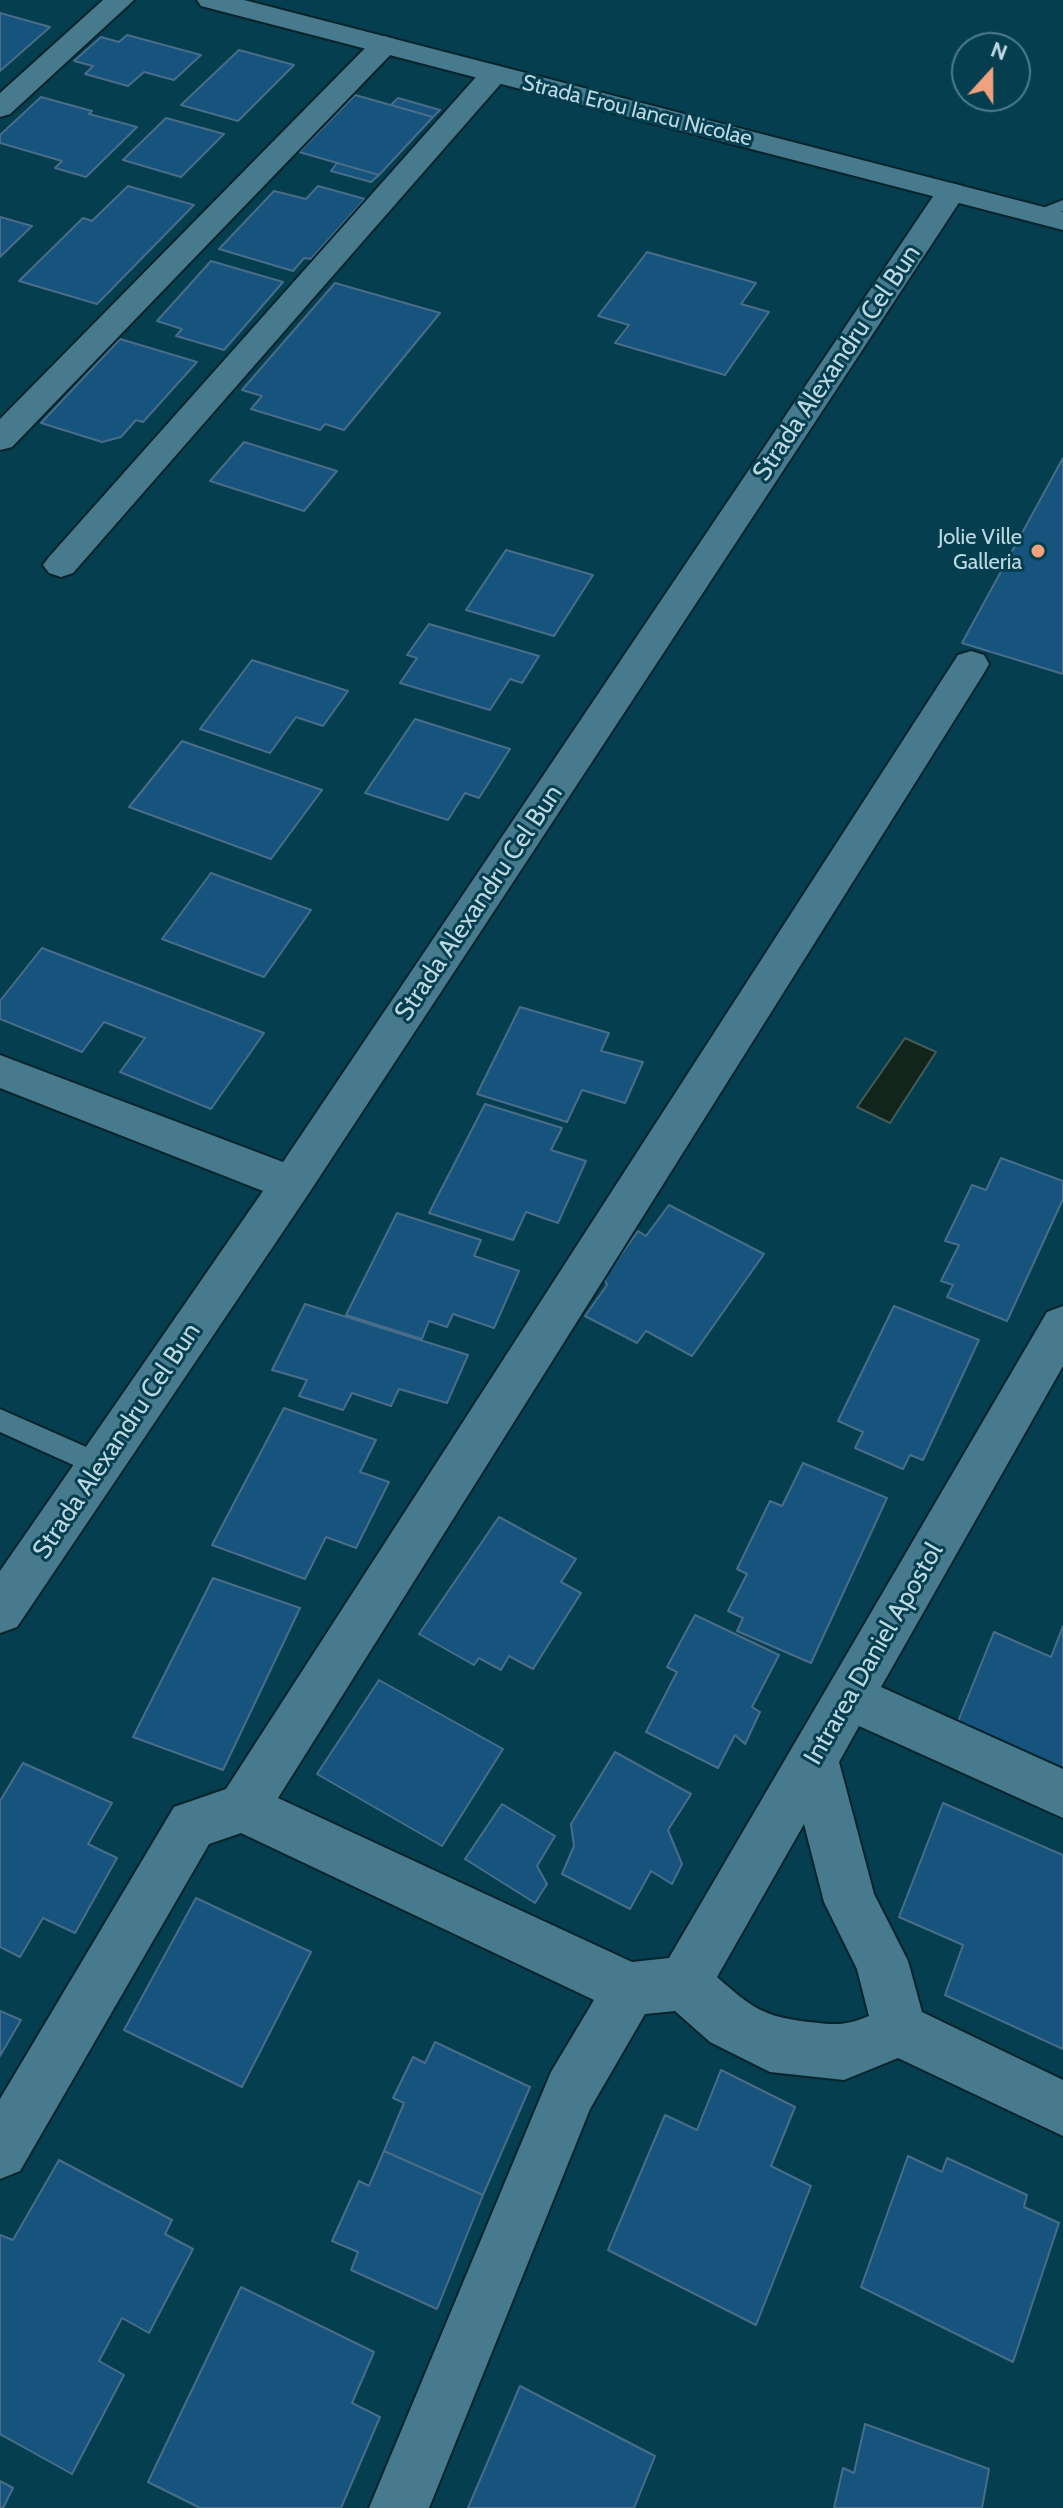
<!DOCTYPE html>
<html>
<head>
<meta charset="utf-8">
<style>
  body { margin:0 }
  #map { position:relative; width:1063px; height:2508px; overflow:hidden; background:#053f4f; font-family:Cabin,sans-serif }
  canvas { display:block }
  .north { position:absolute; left:951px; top:32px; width:80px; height:80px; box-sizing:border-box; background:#053f4f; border:2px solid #4f7c8a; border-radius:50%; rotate:21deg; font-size:22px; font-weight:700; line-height:32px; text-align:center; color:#bed8e2 }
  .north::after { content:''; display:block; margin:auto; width:28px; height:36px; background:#f2a17e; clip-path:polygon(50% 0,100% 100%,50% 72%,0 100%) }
</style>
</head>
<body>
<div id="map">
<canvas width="1063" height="2508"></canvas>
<div class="north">N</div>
</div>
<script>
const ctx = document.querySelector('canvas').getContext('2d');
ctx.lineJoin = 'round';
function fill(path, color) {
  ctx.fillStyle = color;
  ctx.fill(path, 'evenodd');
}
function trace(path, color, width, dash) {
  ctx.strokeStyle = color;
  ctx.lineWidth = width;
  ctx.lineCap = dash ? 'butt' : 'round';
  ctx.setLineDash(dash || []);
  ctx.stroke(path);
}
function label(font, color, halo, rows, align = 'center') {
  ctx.font = font + ' Cabin,sans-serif';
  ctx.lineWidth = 6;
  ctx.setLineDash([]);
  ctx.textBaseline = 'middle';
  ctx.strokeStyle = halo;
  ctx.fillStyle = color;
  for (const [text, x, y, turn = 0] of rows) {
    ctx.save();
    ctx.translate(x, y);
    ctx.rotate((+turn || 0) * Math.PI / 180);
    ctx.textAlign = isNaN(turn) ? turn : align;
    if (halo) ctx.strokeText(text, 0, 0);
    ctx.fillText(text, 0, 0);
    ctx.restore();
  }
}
const water = new Path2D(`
  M905 1038 936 1052 890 1123 857 1107Z`);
fill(water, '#12251c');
trace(water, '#465b57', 2);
const building = new Path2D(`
  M0 13 50 27 0 71Z
  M127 35 201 55 174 80 144 72 128 86 85 74 93 66 74 61 101 37 119 42Z
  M239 50 294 65 238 121 181 105Z
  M355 95 433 117 379 175 299 152Z
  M41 97 92 111 89 114 137 127 86 177 55 168 62 161 0 143V135Z
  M398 98 440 110 433 117 391 105Z
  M166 118 224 134 181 177 123 160Z
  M337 163 379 175 371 182 331 171Z
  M128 186 194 205 97 304 19 281 83 218 92 221Z
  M318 186 365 199 311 259 304 258 293 271 219 249 274 191 306 199Z
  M0 217 32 226 0 257Z
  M647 252 756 283 741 304 769 312 725 375 615 343 629 325 598 316Z
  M211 261 283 282 224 350 176 336 182 329 157 321Z
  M335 283 440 313 344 430 325 424 320 430 251 409 262 396 242 390Z
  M120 339 197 362 143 422 136 420 121 437 102 442 41 423Z
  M244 442 337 471 304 511 210 481Z
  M1063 458V674L962 643Z
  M506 550 593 575 554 636 466 610Z
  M429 624 539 656 522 683 510 679 490 710 400 683 417 658 407 655Z
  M252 660 348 691 323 726 296 717 270 753 200 729Z
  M415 719 510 749 479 798 465 793 448 820 365 793Z
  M182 741 322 790 271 859 129 807Z
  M211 873 311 910 264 977 162 939Z
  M42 948 264 1033 211 1109 120 1072 145 1038 104 1022 82 1052 0 1019V1001Z
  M520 1007 609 1033 601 1051 643 1062 625 1103 582 1090 567 1122 477 1094Z
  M485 1104 562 1128 551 1150 586 1161 558 1223 526 1212 513 1240 429 1213Z
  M1001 1158 1063 1181V1199L1007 1321 947 1297 953 1285 941 1281 959 1245 945 1241 972 1185 986 1190Z
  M669 1205 764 1254 692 1356 646 1331 637 1343 585 1316 607 1285 604 1278 638 1231 646 1236Z
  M397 1213 481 1240 474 1256 519 1271 494 1328 453 1314 447 1327 429 1321 422 1339 346 1315Z
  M305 1304 468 1355 447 1403 399 1389 391 1406 352 1393 343 1410 299 1396 307 1380 272 1370Z
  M894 1306 979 1340 923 1460 910 1455 903 1469 855 1448 863 1432 838 1421Z
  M284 1408 376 1440 360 1472 389 1482 356 1548 326 1537 305 1579 212 1545Z
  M803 1463 887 1498 811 1663 737 1631 743 1618 728 1611 747 1574 737 1569 770 1501 782 1506Z
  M499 1517 576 1559 561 1582 581 1593 533 1669 509 1656 501 1670 479 1658 474 1665 419 1634Z
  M213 1578 300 1608 223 1770 133 1737Z
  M695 1615 779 1655 752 1707 760 1712 745 1744 735 1735 718 1768 646 1732 677 1672 667 1667Z
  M1063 1626V1775L955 1729 994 1632 1051 1657Z
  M379 1680 503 1749 442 1846 317 1774Z
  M615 1752 691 1794 668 1830 682 1864 672 1884 651 1871 630 1909 562 1874 574 1846 571 1824Z
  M23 1763 112 1803 88 1844 117 1858 75 1933 43 1918 20 1957 0 1947V1801Z
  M943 1803 1063 1855V2049L945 1995 963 1945 899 1917Z
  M502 1804 555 1836 537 1866 547 1884 535 1903 465 1859Z
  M196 1898 311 1952 242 2087 124 2030Z
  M0 2011 21 2020 0 2056Z
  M435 2042 530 2087 483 2195 384 2151 404 2103 393 2098 413 2057 425 2063Z
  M721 2070 795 2107 771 2166 811 2186 756 2325 608 2250 665 2115 697 2130Z
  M384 2151 483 2195 437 2309 351 2270 358 2252 332 2241 359 2181 369 2186Z
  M908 2156 942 2172 947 2158 1027 2195 1024 2207 1059 2223 1013 2362 861 2287Z
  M59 2160 172 2220 165 2234 193 2249 149 2333 122 2318 99 2361 124 2375 72 2474 0 2434V2235L13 2240Z
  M241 2287 374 2352 352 2403 380 2417 341 2508H200L148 2482Z
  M520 2386 655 2456 634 2508H468Z
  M865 2424 989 2469 982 2508H834L843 2468 854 2473Z
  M0 2481 13 2488 3 2508H0Z`);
fill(building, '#16537d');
trace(building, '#496d89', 2);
const service = new Path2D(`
  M1063 200V211L1036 219 1028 214Z
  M0 1409 109 1457 113 1465 109 1473 100 1476 91 1473 0 1432Z`);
const minor = new Path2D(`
  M103 0H134L10 114 0 117V93Z
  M384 36 394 39 398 45 394 51 12 447 0 450V419L374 39Z
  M494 65 504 68 508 74 504 80 73 573 61 577 49 573 43 565 49 557 484 68Z
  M951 183 962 186 966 192 307 1196 17 1627 0 1633V1571L263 1191 0 1088V1055L283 1162 936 192 940 186Z
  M971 651 984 655 989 664 984 673 278 1798 632 1962 669 1958 1047 1312 1063 1306V1366L881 1687 1063 1769V1818L859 1726 839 1762 874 1894 908 1961 922 2012 1063 2080V2136L898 2058 844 2080 770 2072 710 2042 675 2011 645 2014 590 2109 429 2508H369L551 2072 594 2000 241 1833 209 1844 20 2171 0 2179V2099L174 1807 226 1789 958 655ZM804 1824 824 1902 857 1969 869 2016C845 2026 835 2025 809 2022 763 2017 751 2007 717 1977Z`);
const tertiary = new Path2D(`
  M197 0H244L1063 212V230L201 6Z`);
trace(service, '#08232c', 4);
trace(minor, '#08232c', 4);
trace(tertiary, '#08232c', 4);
fill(service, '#487a8d');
fill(minor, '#487a8d');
fill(tertiary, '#487a8d');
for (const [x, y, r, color] of [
  [1038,551,8,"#f2a17e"]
]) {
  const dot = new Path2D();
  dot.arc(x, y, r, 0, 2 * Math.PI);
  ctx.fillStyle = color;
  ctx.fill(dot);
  trace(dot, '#053f4f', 3);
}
label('22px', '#bed8e2', '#053f4f', [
  ["Strada Erou Iancu Nicolae",637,111,14]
]);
label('22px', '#bed8e2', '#053f4f', [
  ["Jolie Ville",1022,538],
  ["Galleria",1022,563]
], 'right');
label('26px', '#bed8e2', '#053f4f', [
  ["Strada Alexandru Cel Bun",837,363,-56],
  ["Strada Alexandru Cel Bun",479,903,-56],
  ["Strada Alexandru Cel Bun",117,1441,-56],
  ["Intrarea Daniel Apostol",874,1654,-60]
]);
</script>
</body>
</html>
